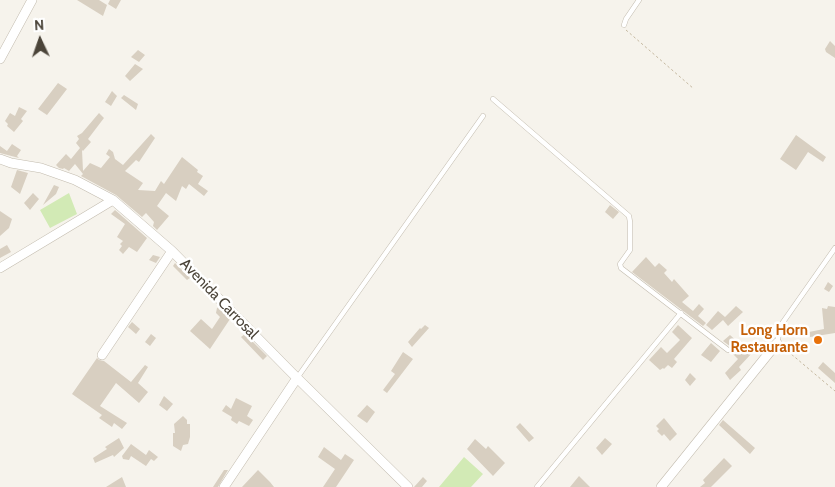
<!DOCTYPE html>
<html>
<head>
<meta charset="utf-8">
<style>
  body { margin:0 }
  #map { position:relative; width:835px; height:487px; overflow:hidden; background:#f6f3ec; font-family:Cabin,sans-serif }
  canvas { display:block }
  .north { position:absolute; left:15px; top:15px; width:50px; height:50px; -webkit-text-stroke:4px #fff; paint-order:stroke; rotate:357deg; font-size:14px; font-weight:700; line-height:20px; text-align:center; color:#4b4439 }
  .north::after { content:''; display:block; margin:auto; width:18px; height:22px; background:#4b4439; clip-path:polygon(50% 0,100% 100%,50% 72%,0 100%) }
</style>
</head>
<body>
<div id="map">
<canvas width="835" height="487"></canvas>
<div class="north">N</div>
</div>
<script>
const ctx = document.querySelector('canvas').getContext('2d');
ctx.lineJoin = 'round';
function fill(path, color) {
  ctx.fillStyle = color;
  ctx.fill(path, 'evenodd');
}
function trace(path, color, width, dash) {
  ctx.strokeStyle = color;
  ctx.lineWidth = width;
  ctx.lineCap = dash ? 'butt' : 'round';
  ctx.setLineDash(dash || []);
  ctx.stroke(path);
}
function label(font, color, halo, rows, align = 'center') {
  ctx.font = font + ' Cabin,sans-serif';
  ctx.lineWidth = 5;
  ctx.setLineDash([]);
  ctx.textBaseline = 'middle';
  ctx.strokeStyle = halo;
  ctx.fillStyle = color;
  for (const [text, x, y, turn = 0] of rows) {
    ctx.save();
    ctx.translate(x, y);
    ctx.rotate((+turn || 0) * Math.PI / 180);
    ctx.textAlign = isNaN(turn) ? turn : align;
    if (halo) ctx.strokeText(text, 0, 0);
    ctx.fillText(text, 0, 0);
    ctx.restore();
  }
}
fill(new Path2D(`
  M69 193 77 214 50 228 40 210Z
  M464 457 483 474 471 487H439Z`), '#d2eab5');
fill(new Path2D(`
  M77 0H99L107 5 103 16Z
  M110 0H121L116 9 108 4Z
  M830 41 835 46V58L826 52 825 49Z
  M138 50 145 55 139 62 131 57Z
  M135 64 143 69 130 81 125 76Z
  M58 83 67 89 47 115 38 109Z
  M112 91 117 96 111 106 105 102Z
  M124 95 138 104 136 110 121 98Z
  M19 107 27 111 21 119 23 121 14 132 7 126 8 124 5 121 10 113 15 116Z
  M99 113 104 118 88 139 91 142 83 151 82 150 83 171 90 163 101 168 110 157 106 154 109 149 113 152 115 159 123 165 151 134 155 138 139 162 136 160 125 171 143 183 138 190 155 191 161 181 164 184 182 157 198 170 197 172 203 176 198 184 208 191 204 196 189 184 186 189 182 186 176 201 166 193 157 206 169 216 157 230 153 226 154 222 146 213 142 217 116 195 81 176 83 174 75 164 69 171 64 168 63 169 59 168 56 165 66 154 71 159 80 148 76 143 79 139 77 136 82 133Z
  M796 135 826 157 823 162 808 152 796 170 780 159Z
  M12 144 21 150 17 156 19 158 0 153V146L7 151Z
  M17 170 28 173 20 194 11 187Z
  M54 185 59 187 56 194 43 205Z
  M33 193 39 199 30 210 24 203Z
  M610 205 619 212 613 219 605 212Z
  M115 210 147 238 137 252 129 247 123 254 119 250 122 246 120 244 123 241 117 237 125 224 111 214Z
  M0 211 12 219 9 228 0 236Z
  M7 245 11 252 0 258V249Z
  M153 255 160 257 156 263 149 260Z
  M646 257 655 267 659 263 667 270 664 273 672 282 674 279 689 296 682 302 693 311 699 304 704 309 698 316 706 323 703 326 632 272Z
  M175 263 190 278 187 280 173 266Z
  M828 282 833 286 829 292 824 289Z
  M736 306 743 312 728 326 723 320 712 330 706 325 718 311 725 317Z
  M828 306 835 307V333L810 337 809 332 824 329 822 308 827 309Z
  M219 307 230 319 210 349 190 331 201 319 212 329 220 317 216 313 217 308Z
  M132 322 140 329 136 334 128 327Z
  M425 325 429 328 412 347 408 342 420 328 421 329Z
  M678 325 692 338 674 359 677 362 672 368 668 365 664 369 663 368 660 370 649 360 661 347 667 353 680 340 672 332Z
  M151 334 156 338 150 346 145 342Z
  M245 334 267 356 263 360 241 337Z
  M730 335 741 345 744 342 749 345 751 342 756 344 752 353 739 367 741 370 730 380 725 373 738 359 731 352V347L723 341Z
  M711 343 720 351 711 362 701 355Z
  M403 352 413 359 387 393 383 390 395 374 391 371Z
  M97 358 99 360 104 361 131 382 145 365 148 367 138 383 148 392 139 403 116 383 100 406 127 423 122 429 114 423 112 427 99 418 102 415 72 394Z
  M823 362 835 373V383L818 368Z
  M690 373 696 379 690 386 685 380Z
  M164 396 173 404 167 411 159 405Z
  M236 398 252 406 247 416 253 420 249 426 239 421 237 424 231 420 232 417 222 411 226 405 231 409Z
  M367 405 375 412 367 423 357 416Z
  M183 416 187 420V424H190V437L188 444 183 445 181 451 173 446V433H175L174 424Z
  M664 418 677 434 670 441 664 434 662 436 657 431 659 429 656 426Z
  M723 420 755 448 750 454 719 425Z
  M520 423 534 438 529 442 516 427Z
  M119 438 124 448 114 457 113 455 95 463 93 458 107 449 105 447Z
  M605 438 612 444 602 455 596 448Z
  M475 439 486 449 488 446 505 463 493 476 467 449Z
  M131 444 146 455 149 450 158 457 154 461 151 459 146 466 131 456 129 460 123 459 122 456Z
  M324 447 341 460 345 454 354 460 336 487H323L335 469 318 457Z
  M724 458 732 466 711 487H700L705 483 703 480Z
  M224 470H228L218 487H213Z
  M258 470 270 482 274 487H242Z
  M579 476 590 487H570Z
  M122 477 126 487H106Z
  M423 477 427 481 422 487H414Z`), '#d8cfc1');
const service = new Path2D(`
  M624 25 626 19 639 0
  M493 99 629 216 630 222V250L620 264 621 268 728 350
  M777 343 781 325 835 248
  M297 378 483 116
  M537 487 681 313`);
const minor = new Path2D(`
  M0 59 32 0
  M0 159 11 163 41 168 75 180 113 200 172 251 291 372 408 487
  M0 268 113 200
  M102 355 172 251
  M224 487 297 378
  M661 487 777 343`);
trace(service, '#c2bbae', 5.5);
trace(minor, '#c2bbae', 10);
trace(new Path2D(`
  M626 30 694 89
  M784 348 835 391`), '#c4b79f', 1, [2.5, 2.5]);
trace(service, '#fff', 4.5);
trace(minor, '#fff', 9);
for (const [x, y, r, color] of [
  [818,340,5,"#e8710a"]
]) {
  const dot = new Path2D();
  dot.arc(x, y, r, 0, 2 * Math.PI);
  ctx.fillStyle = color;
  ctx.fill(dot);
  trace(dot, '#fff', 2);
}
label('15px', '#4b4439', '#fff', [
  ["Avenida Carrosal",219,299,46]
]);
label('bold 15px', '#c56008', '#fff', [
  ["Long Horn",808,331],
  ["Restaurante",808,348]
], 'right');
</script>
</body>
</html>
